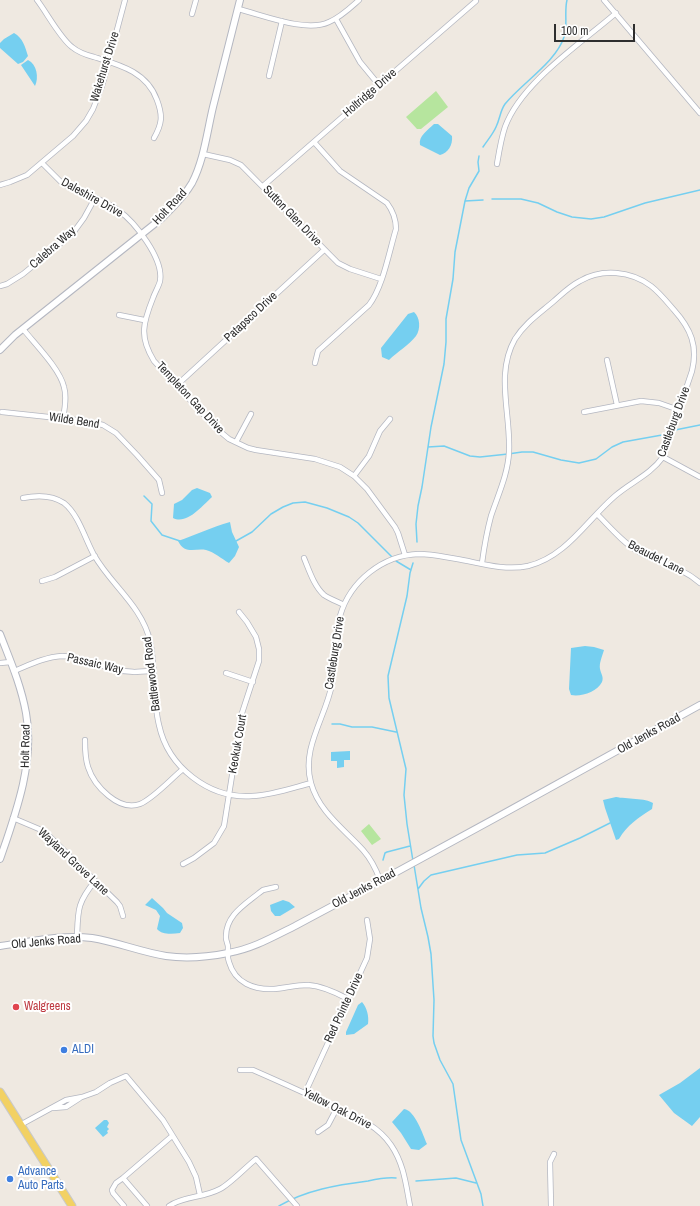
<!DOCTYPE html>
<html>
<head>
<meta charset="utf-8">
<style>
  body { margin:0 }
  #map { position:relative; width:700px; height:1206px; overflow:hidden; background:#efe9e1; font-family:"Archivo Narrow",sans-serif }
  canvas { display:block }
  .scale { position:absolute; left:554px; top:24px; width:81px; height:18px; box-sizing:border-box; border:2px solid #2e2e2e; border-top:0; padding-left:5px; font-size:12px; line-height:14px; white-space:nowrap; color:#2e2e2e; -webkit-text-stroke:3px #fff; paint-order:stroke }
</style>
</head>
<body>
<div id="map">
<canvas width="700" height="1206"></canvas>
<div class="scale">100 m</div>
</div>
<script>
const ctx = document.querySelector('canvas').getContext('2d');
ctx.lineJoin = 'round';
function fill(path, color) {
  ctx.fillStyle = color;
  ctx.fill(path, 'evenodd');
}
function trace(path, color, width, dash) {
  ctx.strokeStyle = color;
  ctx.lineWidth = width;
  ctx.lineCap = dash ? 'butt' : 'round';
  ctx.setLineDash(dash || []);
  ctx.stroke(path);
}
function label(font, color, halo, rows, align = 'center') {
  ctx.font = font + ' "Archivo Narrow",sans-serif';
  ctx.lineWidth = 4;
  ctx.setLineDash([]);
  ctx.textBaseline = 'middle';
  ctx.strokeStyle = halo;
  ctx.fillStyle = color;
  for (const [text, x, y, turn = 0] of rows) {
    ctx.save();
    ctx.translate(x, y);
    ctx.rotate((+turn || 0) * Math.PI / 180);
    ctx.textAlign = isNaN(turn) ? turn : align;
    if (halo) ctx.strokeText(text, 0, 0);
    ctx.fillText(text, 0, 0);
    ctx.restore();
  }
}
fill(new Path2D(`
  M436 91 448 107 421 129H417L406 117Z
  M369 824 381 839 372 845 361 831Z`), '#b6e59e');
fill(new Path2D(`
  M14 33C23 38 25 47 28 56L23 62 18 64 0 48V43L4 39Z
  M28 60C37 64 39 78 35 86L21 65Z
  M434 124H438L452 136C453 145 448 153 440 155L420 145C418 136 428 130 434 124Z
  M414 312C420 317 421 329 416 336 409 345 397 352 389 360L382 357 381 348 408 314Z
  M197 488 210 493 212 497C202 506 187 525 173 518L174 504 182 500 192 490Z
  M230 522 232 532 239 547 235 556 229 563C222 559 214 552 206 550 195 548 185 555 178 541 195 535 212 527 230 522Z
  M585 646 594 647 604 650C602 657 599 663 600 669 601 674 604 677 602 682 597 692 581 697 571 695L569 689 571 648Z
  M350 751V760H344V767L337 768V761H331V752Z
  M616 797C626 799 646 798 653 803L652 809C638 818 627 825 619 839L616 840 605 808 603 800Z
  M152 898 163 908 167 913 182 923 183 928 180 933C172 934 162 935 157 929L160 916 156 910 145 905Z
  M283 900 289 902 295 907 280 916H275L271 911 270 905Z
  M362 1002C367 1008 369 1016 368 1024L354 1034 346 1035V1032L358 1005Z
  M700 1068V1117L692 1126 674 1113 659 1095 680 1083Z
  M404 1109C415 1110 423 1135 427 1144L419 1150 411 1149 401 1133 392 1122Z
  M104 1120H107L109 1123 107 1127 109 1129 107 1131 108 1133 103 1137 95 1128Z`), '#75cff0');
trace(new Path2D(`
  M483 147C487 141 493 134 496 127 500 119 500 111 505 104 522 83 556 62 564 37 568 26 564 12 567 0
  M492 199H521L538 203 557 212 572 217 591 219 604 217 645 203 700 190
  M465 201 483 200
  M428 447 444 446 470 456 480 457 508 454 522 452H533L561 460 579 463 596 459 612 447 623 442 662 435 675 430 700 425
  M144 496 152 504 151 521 162 535 180 541
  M236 541 252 532 271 514 283 507 293 503 305 502 327 508 349 517 358 523 393 558
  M417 542 416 524 418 506 422 487 431 427 444 364 446 342V319L453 279 455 252 465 201 469 188 479 171 478 162 479 156
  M396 561 411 570
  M413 563 410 573 407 596 388 676 389 698 406 769 404 795 407 824 413 861
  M332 724H340L352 727H372L396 732
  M383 860 385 853 387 852 410 846
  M414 865 421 908 428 937 431 954 434 1000 433 1036 434 1043 440 1060 453 1084 461 1140 481 1194 483 1206
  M418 889 424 881 431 875 517 855 545 853 580 838 610 823
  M416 1181 456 1178 476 1183
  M279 1206C306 1190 337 1185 368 1181 377 1179 387 1177 396 1178`), '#75cff0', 1.5);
const street = new Path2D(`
  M37 0C47 13 60 38 72 47 78 52 86 55 94 57 120 65 147 72 157 100 163 116 162 124 154 138
  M604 0 700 113
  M238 9C263 15 306 33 329 22 341 17 350 8 359 0
  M192 14 196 0
  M336 19 360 62 379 85
  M269 76 282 21
  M314 142 340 171 387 203C393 211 396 219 396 229 389 252 383 287 369 305L318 351 315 363
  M203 154 230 160 241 165 338 263 350 269 381 279
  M42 163 60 181 65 185C83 193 102 199 118 210 135 222 164 259 160 281 159 286 155 292 153 298 143 323 139 337 154 361L217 429 229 439 248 448 256 450 315 459 340 467 354 476 367 489 395 527 398 533 405 555
  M497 164C499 152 501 139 505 127 521 83 580 44 616 13
  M0 185 10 182 27 175 73 136 86 121 93 109 102 86 125 0
  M263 186 476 1
  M0 286 7 284 23 274 73 233 84 218 95 198
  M119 315 144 320
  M23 329C35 344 60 369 64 387 67 397 65 408 63 418
  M607 360 617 405
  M177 385 324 250
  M2 412 86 421 103 425 116 433 137 455 159 480 162 493
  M584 412 641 401 659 403 679 410
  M236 442 251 414
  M663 457 700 477
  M354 476 369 456 380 431 390 419
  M23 498C37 495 52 495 64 503 79 515 85 539 94 555 111 585 142 606 150 641 156 668 152 697 159 725 168 767 209 799 252 796 272 795 292 788 311 783
  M597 514C610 527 623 543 639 552 659 563 682 567 700 583
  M304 558C309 570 314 586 324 595 330 599 338 602 344 605
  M42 581 55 577 95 556
  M0 663 11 662
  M14 671C29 665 45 657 62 656 80 656 96 665 113 669 127 673 139 672 153 671
  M226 673 253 682
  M85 740C85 749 85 758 88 767 94 786 119 812 140 804 153 799 172 778 183 769
  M13 818 39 829 49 836 117 902 120 906 123 916
  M183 864 194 858 214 843 224 826 242 713 259 661V649L256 637 247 622 239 612
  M380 880C376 869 371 859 363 850 344 829 319 812 311 783 301 748 326 717 332 684 335 661 334 638 340 616 350 581 383 555 419 554 432 554 444 557 457 559 480 563 504 571 528 566 566 557 587 520 615 496 631 482 650 475 663 457L692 371C698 346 691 329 674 310 667 302 660 293 651 286 631 271 602 268 580 281 570 286 562 294 554 301 540 313 525 323 515 339 495 374 511 414 509 452 508 474 498 495 491 516 487 531 484 548 482 563
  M276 887 263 890 259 893C244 905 225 916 226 938 226 941 228 944 228 947 228 952 227 957 229 962 235 983 254 990 274 989 285 988 296 985 308 985 322 986 335 992 348 999
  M77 937C78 910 77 903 95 881
  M240 1070H253C278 1081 303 1092 328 1104 351 1115 376 1123 391 1145 404 1164 406 1185 410 1206
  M305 1093 367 958 370 939 367 920
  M53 1108 66 1107 80 1098
  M22 1124 66 1100 82 1097 96 1092 110 1083 126 1076 163 1120 189 1162 196 1177 200 1195
  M318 1132 328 1125 337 1108
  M123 1178 116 1183 112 1190 113 1193 124 1206
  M147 1206 123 1178 172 1136
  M169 1206C184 1196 203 1198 220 1189 230 1184 246 1167 256 1159L297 1206
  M551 1206 550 1162 554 1154`);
const secondary = new Path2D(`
  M0 350 15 335 162 218C173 207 184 197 192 183 204 160 207 132 213 107 222 71 231 36 240 0
  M0 634C10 660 21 685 26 713 35 761 16 813 0 859
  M0 946C30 942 61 934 92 938 117 942 141 952 166 956 187 959 208 957 228 953 252 949 273 937 295 926 323 911 351 896 380 881 487 823 594 764 700 705`);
const primary = new Path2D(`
  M0 1092 72 1206`);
trace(street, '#b4b7c1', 6);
trace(secondary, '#b4b7c1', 8);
trace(primary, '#c9c9c9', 9);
trace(street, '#fff', 4.5);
trace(secondary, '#fff', 6);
trace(primary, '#f2d163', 7);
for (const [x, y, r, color] of [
  [16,1007,4,"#e0444e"],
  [64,1050,4,"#3f7fe0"],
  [10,1179,4,"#3f7fe0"]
]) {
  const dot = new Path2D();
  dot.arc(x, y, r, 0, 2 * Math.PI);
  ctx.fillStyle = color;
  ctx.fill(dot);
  trace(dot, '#fff', 1.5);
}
label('12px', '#2e2e2e', '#fff', [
  ["Wakehurst Drive",105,67,-73],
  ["Holtridge Drive",370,93,-41],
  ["Daleshire Drive",92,198,29],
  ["Holt Road",170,207,-47],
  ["Sutton Glen Drive",292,216,46],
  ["Calebra Way",53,248,-41],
  ["Patapsco Drive",251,317,-43],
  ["Templeton Gap Drive",190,398,47],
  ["Wilde Bend",74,421,9],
  ["Castleburg Drive",674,422,-70],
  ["Beaudet Lane",656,558,27],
  ["Castleburg Drive",335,653,-81],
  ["Passaic Way",95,664,13],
  ["Battlewood Road",152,674,-97],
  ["Old Jenks Road",649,734,-29],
  ["Keokuk Court",238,744,-80],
  ["Holt Road",26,746,-89],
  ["Wayland Grove Lane",73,862,43],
  ["Old Jenks Road",364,889,-28],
  ["Old Jenks Road",46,942,-5],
  ["Red Pointe Drive",344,1008,-65],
  ["Yellow Oak Drive",337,1109,27]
]);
label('12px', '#be3a42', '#fff', [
  ["Walgreens",24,1007]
], 'left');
label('12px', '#366cbe', '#fff', [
  ["ALDI",72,1050],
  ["Advance",18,1172],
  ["Auto Parts",18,1186]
], 'left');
</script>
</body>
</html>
